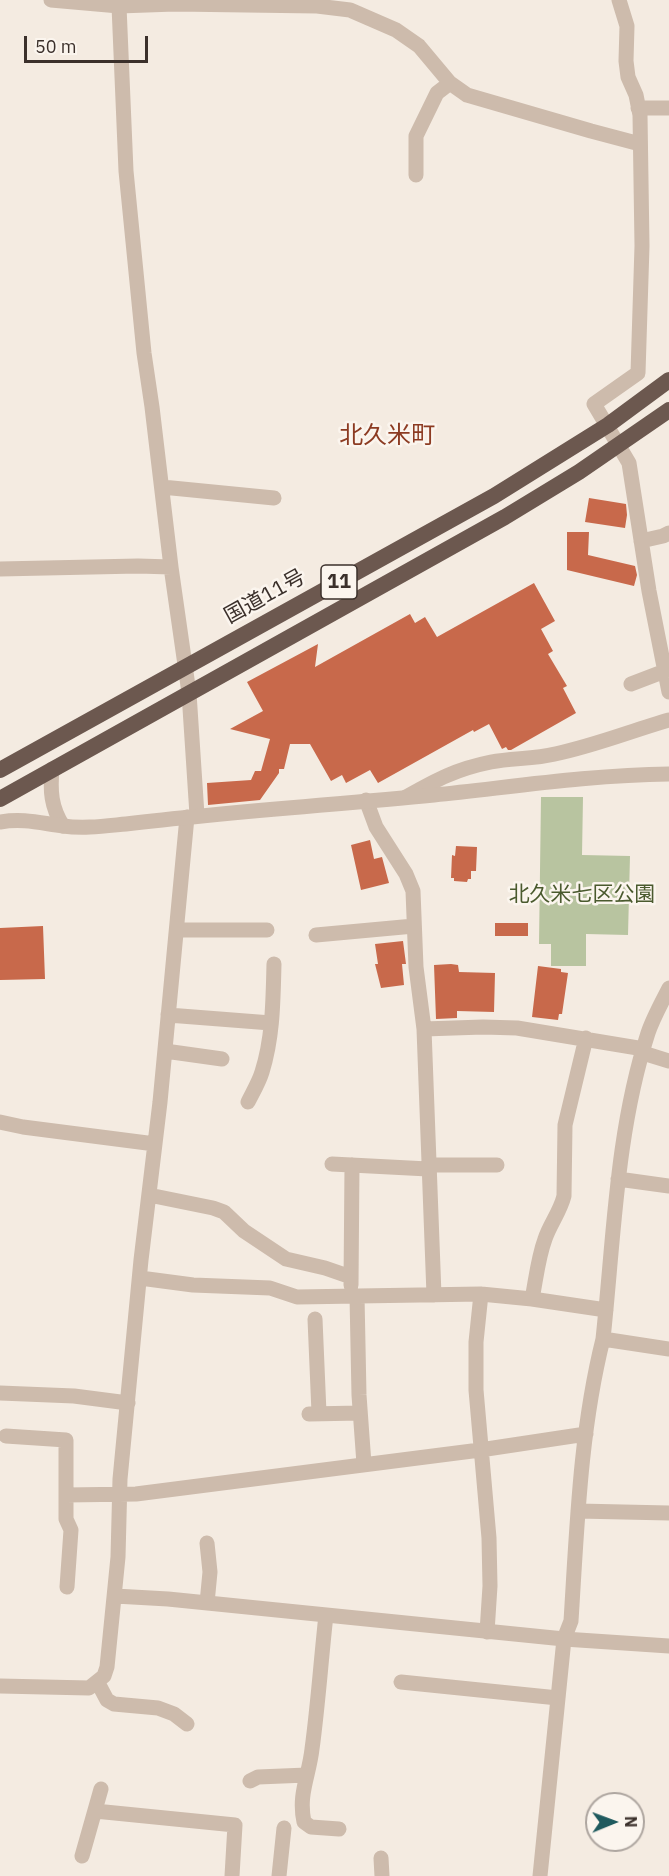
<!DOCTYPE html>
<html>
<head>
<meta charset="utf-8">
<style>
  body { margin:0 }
  #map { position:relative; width:669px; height:1876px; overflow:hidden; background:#f4ebe1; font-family:"IBM Plex Sans",sans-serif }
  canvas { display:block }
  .north { position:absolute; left:585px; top:1792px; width:60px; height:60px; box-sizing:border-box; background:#fbf5ee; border:2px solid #aea6a0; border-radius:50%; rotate:89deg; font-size:16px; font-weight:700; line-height:24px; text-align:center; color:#3b302b }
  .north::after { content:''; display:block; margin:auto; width:21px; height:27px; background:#1f5a5e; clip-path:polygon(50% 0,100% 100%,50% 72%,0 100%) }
  .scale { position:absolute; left:24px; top:36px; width:124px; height:27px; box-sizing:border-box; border:3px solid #3b302b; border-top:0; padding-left:8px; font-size:18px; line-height:21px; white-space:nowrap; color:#3b302b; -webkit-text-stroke:4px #fbf5ee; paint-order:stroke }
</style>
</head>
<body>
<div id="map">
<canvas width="669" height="1876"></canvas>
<div class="north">N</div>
<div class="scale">50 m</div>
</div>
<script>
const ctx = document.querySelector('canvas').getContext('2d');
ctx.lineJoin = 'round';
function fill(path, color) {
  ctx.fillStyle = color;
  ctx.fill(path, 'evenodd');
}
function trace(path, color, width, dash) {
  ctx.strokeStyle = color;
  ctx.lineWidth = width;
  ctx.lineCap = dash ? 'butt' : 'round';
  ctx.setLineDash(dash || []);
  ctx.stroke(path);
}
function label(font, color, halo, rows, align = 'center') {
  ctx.font = font + ' "IBM Plex Sans","Noto Sans JP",sans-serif';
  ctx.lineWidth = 5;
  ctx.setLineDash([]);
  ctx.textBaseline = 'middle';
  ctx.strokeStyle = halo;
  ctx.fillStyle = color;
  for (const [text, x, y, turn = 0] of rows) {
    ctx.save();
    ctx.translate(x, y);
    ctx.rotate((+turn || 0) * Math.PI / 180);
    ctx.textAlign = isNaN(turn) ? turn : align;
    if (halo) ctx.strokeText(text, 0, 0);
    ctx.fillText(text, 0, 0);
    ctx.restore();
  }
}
fill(new Path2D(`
  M541 797H583L582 855 630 856 628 935 586 934V966H551V944H539Z`), '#b8c4a0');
fill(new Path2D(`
  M589 498 626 504 627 515 625 528 585 522Z
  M567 532H589L588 555 635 566 637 575 634 586 567 570Z
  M534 583 555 621 541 629 553 651 548 654 567 686 563 688 576 713 511 750H508L506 747 502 749 489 724 474 732 473 730 378 783 370 770 346 783 342 775 331 781 310 744H290L284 769H279V773L260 800 208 805 207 783 251 780 255 771H261L270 739 230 729 263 711 247 682 318 644 315 667 410 614 415 623 425 617 437 637Z
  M370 840 374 859 382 857 389 883 361 890 351 845Z
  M456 846 477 847 476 871H471V879H468L467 882 454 881V878H451L452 855 455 856Z
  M495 923H528V936H495Z
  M43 926 45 979 0 980V928Z
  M403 941 406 964H402L404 985 381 988 375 964H378L375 944Z
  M451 964 458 965 459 972 495 973 494 1012 457 1011V1018L436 1019 434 965Z
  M538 966 561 969V972L568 973 562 1014H559L558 1020 532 1017Z`), '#c8694b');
trace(new Path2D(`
  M51 0 119 6 175 4 317 6 350 10 396 30 419 46 450 83 467 95 591 131 640 144
  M619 0 627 26 626 61 628 77 636 95 640 115 642 246 638 373 594 404 629 463 649 591 669 692
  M119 6 126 171 144 353 152 407 171 567
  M638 108H669
  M416 175V136L437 93 450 83
  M162 487 274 498
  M641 541 663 536 669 533
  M0 569 138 566 171 567 189 693 197 815
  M631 684 665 671
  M52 769C50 791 51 807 63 826
  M406 797C436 780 456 769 491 762 512 758 534 759 555 754 594 746 631 731 669 720
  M366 800 376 827 406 874 413 891 416 967 424 1029 434 1295
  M177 930H267
  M316 935 414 926
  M168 1015 271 1023
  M424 1029 483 1027 517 1028 644 1049
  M165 1051 222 1059
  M643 1053 669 1061
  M248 1102C253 1092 259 1082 262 1072 273 1037 273 1001 274 964
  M0 1122 23 1127 155 1144
  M332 1164 428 1169
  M428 1165H497
  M618 1179 669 1186
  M149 1195 213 1208 224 1212 244 1231 286 1259 325 1268 351 1277
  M140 1278 193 1285 270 1288 297 1297 481 1294 532 1299 606 1310
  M351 1285 352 1165
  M481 1294 476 1342V1390L489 1538 490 1586 487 1632
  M357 1296 359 1395 364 1464
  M532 1299C536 1279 538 1258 545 1239 550 1224 560 1212 564 1196L565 1125 586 1038
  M315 1319 319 1413
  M603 1339 669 1349
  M0 1393 74 1396 128 1403
  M309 1414 360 1413
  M6 1436 66 1440V1519L71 1530 67 1587
  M66 1495 136 1494 480 1450 586 1434
  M578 1511 669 1513
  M207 1543 210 1572 207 1603
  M115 1596 168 1599 564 1639 669 1646
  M326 1615C321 1660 318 1705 312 1749 309 1776 298 1794 304 1822L311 1827 339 1829
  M401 1682 558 1698
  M98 1683 107 1700 114 1704 158 1708 174 1714 187 1724
  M0 1686 89 1688 104 1676 107 1667 118 1557 120 1479 141 1260 160 1102 187 817
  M250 1781 258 1777 307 1775
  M95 1811 235 1825 232 1876
  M82 1856 101 1789
  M381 1858 382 1876
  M279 1876 284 1828
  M540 1876 564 1639 571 1621C577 1527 580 1431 603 1339 614 1237 616 1132 648 1033 653 1018 662 1002 669 988`), '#cdbbac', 15);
trace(new Path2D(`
  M0 822C23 818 40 823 63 826 84 829 105 826 126 824 229 812 331 805 434 795 512 787 590 775 669 774`), '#cdbbac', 15);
trace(new Path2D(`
  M0 770 494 496 608 425 669 380
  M0 799 505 517 579 472 669 410`), '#6c584f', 16);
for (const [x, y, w] of [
  [339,582,36]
]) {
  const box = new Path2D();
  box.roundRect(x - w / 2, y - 17, w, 34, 4.5);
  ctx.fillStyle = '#fbf5ee';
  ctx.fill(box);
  trace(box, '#3b302b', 1.5);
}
label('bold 20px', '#3b302b', null, [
  ["11",339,582]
]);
label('21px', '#3b302b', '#fbf5ee', [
  ["国道11号",265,597,-29]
]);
label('21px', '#4a5a2e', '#fbf5ee', [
  ["北久米七区公園",582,895]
]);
label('24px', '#8c3b22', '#fbf5ee', [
  ["北久米町",387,436]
]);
</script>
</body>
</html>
